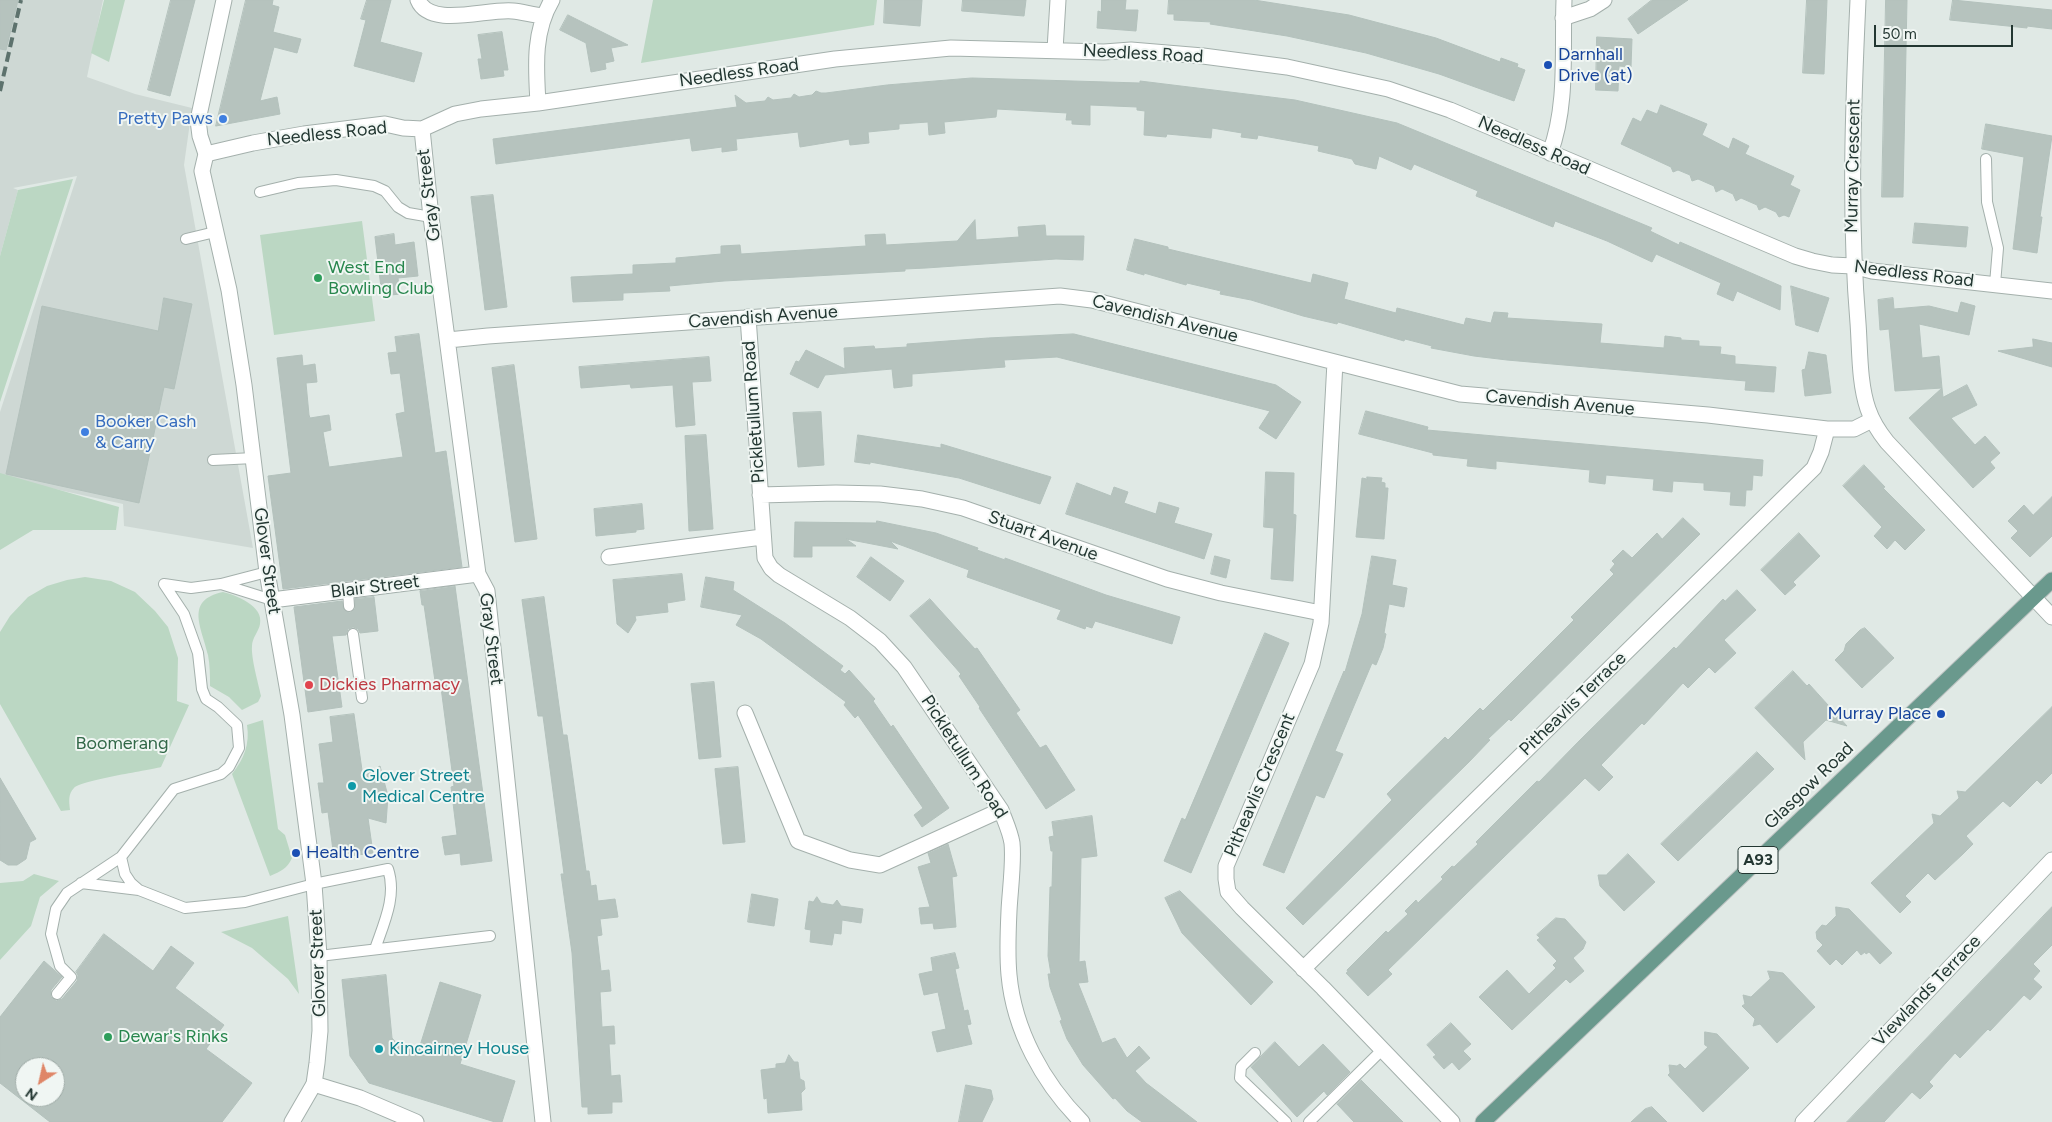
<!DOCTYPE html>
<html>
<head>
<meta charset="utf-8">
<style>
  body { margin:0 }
  #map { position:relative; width:2052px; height:1122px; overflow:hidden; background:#e0e9e5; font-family:Figtree,sans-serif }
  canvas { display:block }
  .north { position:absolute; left:15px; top:1057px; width:50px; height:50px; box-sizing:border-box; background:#f0f6f3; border:1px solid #9eaaa6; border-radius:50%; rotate:215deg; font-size:14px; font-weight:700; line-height:20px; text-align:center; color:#233732 }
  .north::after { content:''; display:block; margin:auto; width:18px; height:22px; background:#df8667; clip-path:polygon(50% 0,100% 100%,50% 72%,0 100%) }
  .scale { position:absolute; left:1874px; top:25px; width:139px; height:22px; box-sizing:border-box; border:2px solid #233732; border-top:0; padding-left:6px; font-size:15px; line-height:18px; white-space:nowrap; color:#233732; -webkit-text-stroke:4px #f0f6f3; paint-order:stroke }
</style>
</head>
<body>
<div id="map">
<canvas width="2052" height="1122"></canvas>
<div class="north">N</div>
<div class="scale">50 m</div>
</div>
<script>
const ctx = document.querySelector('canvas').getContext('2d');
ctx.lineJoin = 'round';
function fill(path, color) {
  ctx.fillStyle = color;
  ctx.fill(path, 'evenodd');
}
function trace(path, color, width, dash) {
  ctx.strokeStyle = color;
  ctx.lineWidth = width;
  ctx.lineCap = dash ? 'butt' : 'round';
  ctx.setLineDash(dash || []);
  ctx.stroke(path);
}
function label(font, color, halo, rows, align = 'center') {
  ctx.font = font + ' Figtree,sans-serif';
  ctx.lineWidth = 4;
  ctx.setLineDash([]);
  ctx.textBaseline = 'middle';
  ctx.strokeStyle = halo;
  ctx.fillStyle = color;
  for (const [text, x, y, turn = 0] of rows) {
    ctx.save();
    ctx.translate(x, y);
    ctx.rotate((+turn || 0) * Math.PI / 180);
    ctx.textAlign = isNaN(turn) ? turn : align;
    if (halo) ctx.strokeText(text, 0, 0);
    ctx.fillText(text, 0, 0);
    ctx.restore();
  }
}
fill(new Path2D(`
  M0 0H103L87 77 135 94 192 108 184 165 253 548 124 526 123 504 0 477V412L77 176 13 188 18 190 0 256Z`), '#ced8d4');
fill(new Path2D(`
  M104 0H125L109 62 91 53Z
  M653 0H877L874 25 641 63Z
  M73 179 0 402V256L18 190Z
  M362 221 375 321 274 335 260 235Z
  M0 473 119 507 116 530H33L0 550Z
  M85 577 111 581 135 592 155 611 168 627 178 658 177 701 189 705 161 767C146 771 81 780 74 788 68 794 69 801 70 810L61 811 0 704V632L10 616 28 597 47 586 67 580Z
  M223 592C236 595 264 606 260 624 259 631 252 638 252 646 251 658 258 682 261 696L258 702 242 710 229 697 210 686C210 676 210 665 208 655 202 628 184 600 223 592Z
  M263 720 278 829 285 835 292 858C287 869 281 871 270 876L232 774C244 759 250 744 247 725Z
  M34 874 59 881 40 897 31 926 0 960V883L23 881Z
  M288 916 299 994 288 979 252 948 221 932Z`), '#bbd7c3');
const building = new Path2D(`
  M0 0H18L6 50 0 49Z
  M171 0H195L170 96 148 90Z
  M246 0H273L272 5 279 7 273 32 301 39 297 53 274 47 260 101 277 97 280 114 216 126Z
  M367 0H391L380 42 422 53 414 82 354 66 366 20 361 19Z
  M885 0H922L920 26 884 23Z
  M963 0H1026L1024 16 962 11Z
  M1102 0H1126L1125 10H1138L1136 31 1097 28 1098 11 1101 12Z
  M1169 0H1254L1349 15 1436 38 1500 62 1501 58 1518 64 1517 67 1525 70 1514 101 1439 74 1366 53 1287 36 1210 24 1211 22 1174 20V14H1168Z
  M1652 0H1688L1638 34 1628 19Z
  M1807 0H1827L1824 74 1803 73Z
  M1886 0H1907L1903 197H1882Z
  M1953 0 2052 10V29L2027 26V28L1950 20Z
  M568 15 628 45 611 48 614 61 605 63 606 69 591 72 586 43 560 30Z
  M502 32 508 70H503L504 76 481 79 478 59H482L478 35Z
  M1597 37 1632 39 1631 67 1619 66 1618 91 1596 90Z
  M972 78 1140 83V81L1295 100 1397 123 1640 223 1652 228 1650 231 1679 245 1680 242 1781 286 1780 310 1737 291 1733 301 1717 294 1721 283 1656 254 1652 262 1607 241 1555 221 1553 227 1476 196 1478 191 1414 164 1411 170 1379 156 1376 169 1355 164 1352 159 1318 151 1319 146 1258 135 1257 139 1241 137 1242 133 1212 128 1211 138 1167 134 1166 137 1144 135 1145 111 1137 110V107L1090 105V125L1072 124V120H1066L1067 113 997 109 996 117 944 122 945 133 929 135 928 122 899 124V129L868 132 869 143 850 145 849 139 800 147 798 132 736 139 737 150 722 152V147L692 151 690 138 496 164 493 139 737 107 735 95 746 103 765 101 768 97 773 100 791 98 794 94 799 97 805 96 812 95 816 91 821 93H826L887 85Z
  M1661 105 1707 124 1702 135 1729 149 1733 138 1749 146 1745 154 1794 176 1790 185 1800 190 1789 217 1784 215 1779 217 1776 212 1765 207 1759 210 1757 205 1741 198 1736 201 1733 194 1722 189 1716 192 1714 186 1698 179 1692 181 1690 175 1678 170 1673 172 1671 167 1621 144 1633 118 1641 122 1647 110 1657 114Z
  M1986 124 2052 136 2040 217H2042L2037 253 2013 249 2024 157 1982 149Z
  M493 195 507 307 485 310 471 197Z
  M975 220 976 240 1019 237 1018 227 1045 225 1046 236H1084L1083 260 1056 259 926 268 905 269V271L724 281 669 286 670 291 623 293V300L573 302 571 277 633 274V265L676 263V258L721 254V246L740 245 741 254 866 246 865 235 885 234 886 245 957 241Z
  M1915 223 1968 227 1966 247 1913 243Z
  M394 234 395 245 414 242 418 276 398 278 400 294 382 296 375 237Z
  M1135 239 1168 247V249L1311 283 1313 274 1348 283 1344 299 1396 313 1397 308 1464 325 1466 318 1491 323 1494 312 1508 313 1507 318 1602 324 1600 343 1664 348 1665 336 1681 338V340L1699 341V346L1721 347 1720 354 1735 356V364L1776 367 1774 392 1745 390 1746 381 1507 360 1474 356 1431 348 1432 346 1405 339 1404 341 1338 322 1337 324 1303 316 1251 300 1220 294 1221 291 1187 283 1186 285 1144 273V275L1127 270Z
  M1791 286 1829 298 1818 332 1796 325Z
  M164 298 192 304 174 389 164 387 139 503 6 474 42 306 158 331Z
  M1893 298 1894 309 1929 306 1958 313 1961 302 1975 306 1969 335 1919 324 1922 358 1939 356 1942 388 1895 391 1889 329 1880 330 1878 300Z
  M419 334 435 453 446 451 462 567 283 589 268 476 291 473 277 358 302 355 303 366 315 364 317 382 306 383 309 415 310 418 329 415 331 430 323 432 329 467 403 457 396 414 405 412 400 373 391 374 388 353 397 352 395 337Z
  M1074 334 1276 385 1301 402 1276 439 1259 428 1270 411 1057 357 1004 360 1005 367 912 374V386L894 388 892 369 825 375 818 388 790 374 796 361 799 362 806 350 845 369 844 348 874 346 875 349 907 347V344L988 338Z
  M2033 339 2052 343V367L1998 351 2033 347Z
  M1809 352 1826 355 1831 393 1805 396 1802 370 1805 369Z
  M709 357 711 381 692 382 695 425 676 427 673 385 631 388 630 384 581 388 579 367Z
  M514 365 537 539 515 542 492 368Z
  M1967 385 1977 405 1951 418 1975 445 1985 436 2000 453 1990 462 1995 468 1973 488 1909 418 1942 388 1943 397Z
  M1366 411 1428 427 1427 430 1763 460 1762 476 1753 475 1752 490H1746L1745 506 1730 505 1731 492 1704 490V483L1673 481 1672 492 1653 490 1654 479 1606 475 1605 484 1589 482 1590 470 1496 461V469L1467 466 1468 459 1433 455V453L1359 434Z
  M821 412 824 465 798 467 793 413Z
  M706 435 713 529 689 531 685 436Z
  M858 435 941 448V444L1051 477 1040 504 959 478 870 462V464L855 462Z
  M1864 465 1885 487 1883 488 1925 530 1905 550 1895 540 1887 549 1874 536 1882 527 1843 486Z
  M1266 472 1294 473 1293 514 1296 515 1293 581 1271 579 1274 528 1264 527Z
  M1367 477 1382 478 1381 482 1385 483V488H1388L1384 539 1356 537 1362 478 1367 479Z
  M1077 483 1111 496 1114 487 1128 492 1124 503 1156 514 1159 502 1179 508 1174 523 1212 534 1204 559 1066 514Z
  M2052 497V536L2030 557 2011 538 2018 531 2008 521 2024 505 2033 515Z
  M642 504 644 529 636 530V532L596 536 594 509Z
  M1683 518 1700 534 1511 721 1509 719 1488 739 1490 740 1469 762 1303 925 1286 908 1392 800 1387 794 1445 737 1448 740 1480 708 1483 711 1574 620 1571 617 1614 574 1610 570 1615 564 1612 561 1623 550 1632 558 1657 533 1662 539Z
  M877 521 936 533 978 548 977 550 1005 560V558L1106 595 1180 617 1172 644 1095 621 1092 628 1086 626 1085 629 1057 619 1061 610 967 577 969 570 890 541 898 549 846 539 856 546H812V557H794L795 522 876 523Z
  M1799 533 1820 556 1793 582 1796 585 1785 595 1761 570Z
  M1215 556 1230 560 1226 578 1211 574Z
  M1372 556 1396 560 1392 585 1407 588 1404 607 1389 604 1384 633 1386 634 1383 648 1376 665 1372 663 1335 751 1343 754 1324 798 1316 795 1284 873 1263 865 1344 671 1345 672 1362 614Z
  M871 557 904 581 890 601 857 577Z
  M682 574 685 600 667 603 668 612 635 616 636 620 628 633 617 624 613 580Z
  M706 577 734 582 733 590 785 623 843 666 840 670 845 674 849 670 875 699 873 701 891 727 893 725 949 808 922 827 914 815 923 808 858 715 855 718 844 705 846 702 795 664 761 639 736 625 742 615 701 607Z
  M455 586 492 861 461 865 460 853 445 855 442 837 457 835 451 787 454 786 440 680 435 681 424 605H422L420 591Z
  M1737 590 1756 610 1724 640 1736 653 1715 673 1709 667 1688 688 1683 683 1644 725 1642 723 1601 765 1613 777 1599 791 1585 778 1580 783 1388 970 1392 974 1368 996 1346 973 1348 972 1347 970 1386 931 1388 933 1408 914 1405 911 1416 900 1418 903 1443 879 1441 877 1452 866 1454 867 1478 844 1476 842 1537 781 1539 782 1579 741 1674 647 1676 649 1723 599 1725 601Z
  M374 597 378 631 360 633 358 629 353 627 348 629 346 635 332 636 342 707 308 712 294 607 342 601 344 610 350 613 355 609V599Z
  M544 597 563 735H567L586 871H589L591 886 596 885 598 901 615 899 618 917 600 919 602 935 597 936 601 971 609 970 611 991 600 992 602 1027 614 1026 615 1044H609L611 1076 620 1075 622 1102H612V1113L588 1114V1107H582L572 953 561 874H564L543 716H538L522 600Z
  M930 599 975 649 977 648 1020 710 1016 713 1040 748 1046 745 1075 790 1046 809 979 708 980 707 959 676 961 674 910 616Z
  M1865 628 1894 658 1862 688 1835 660 1844 651 1846 644 1860 630Z
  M1265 633 1289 643 1191 873 1164 861 1182 818 1185 820Z
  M1793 671 1807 686 1809 684 1847 726 1826 720 1803 742 1805 760 1755 708Z
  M714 682 721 757 699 759 691 684Z
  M2052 707V773L2041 784 2037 780 2010 807 2003 801 1966 836 1973 844 1963 854 1935 880 1928 873 1905 896 1911 902 1900 913 1871 883 1934 823 1932 814 1940 816 1959 798 1957 791 1965 792Z
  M354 714 363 777 380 766 388 796 386 823 368 818 373 853 334 858 328 812 322 813 318 783H324L319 744 333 742 330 717Z
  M1757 752 1774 769 1678 861 1661 844Z
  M738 767 745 842 723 844 715 769Z
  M0 778 36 839 30 842 26 859 17 865H8L0 860Z
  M1092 816 1097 856 1081 858 1080 914 1079 962 1085 961 1088 982 1078 983 1102 1043 1115 1038 1127 1058 1139 1046 1150 1058 1135 1071 1146 1083 1197 1122H1142L1127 1111 1115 1098 1113 1099 1083 1065 1067 1039 1060 1021 1062 1020 1050 987 1048 974H1051L1048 956 1050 887H1052L1053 851H1051L1049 837 1054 836 1052 822Z
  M948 844 957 876 952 877 956 927 934 929 933 923 921 924 919 908 930 907 918 867 931 863 928 853Z
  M1628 854 1655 882 1624 911 1600 886 1598 875H1606Z
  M1180 891 1273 982 1251 1005 1182 933 1165 898Z
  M752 894 778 899 774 926 748 922Z
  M817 897 821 903 833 905 837 900 841 906 863 909 861 923 842 920 841 934 834 933 832 945 810 942 811 930 805 929 809 901 813 902Z
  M1836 907 1849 909 1892 953 1880 964 1869 952 1866 954 1865 952 1861 955 1857 950 1842 965 1836 959 1830 965 1817 951 1823 945 1817 939 1816 932 1822 925 1826 926 1836 916Z
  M2052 907V945L2033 964 2040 971 2033 979 2042 987 2030 1000 2024 995 1990 1031 1988 1029 1960 1058 1955 1053 1929 1082 1933 1086 1920 1099 1912 1092 1884 1122H1847Z
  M1556 918 1565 919 1586 942 1583 949 1573 958 1584 971 1570 983 1566 979 1512 1030 1479 997 1507 970 1529 994 1556 968 1553 965 1557 961 1537 940 1540 938 1537 935Z
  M104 934 153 971 171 946 194 963 175 988 224 1025 206 1049 252 1083 222 1122H50L0 1083V1017L44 961 62 977 51 990V997L56 1001 62 999 77 981 78 975 76 972ZM25 1067H55V1097H25Z
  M955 953 959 968 955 969 964 1011 968 1010 971 1024 967 1025 972 1044 937 1052 932 1032 946 1029 938 992 924 995 919 974 933 971 931 958Z
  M1768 971 1783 973 1815 1007 1777 1043 1760 1024 1753 1026 1755 1019 1742 1006 1745 1004 1743 995 1751 997 1770 979Z
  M386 975 392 1038 399 1046 418 1052 440 982 481 995 460 1064 515 1081 502 1122H495L369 1083 350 1056 342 980Z
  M1451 1023 1471 1044 1463 1051 1471 1059 1459 1070 1452 1062 1444 1069 1433 1057 1436 1055 1427 1045Z
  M1705 1032 1717 1034 1749 1068 1703 1112 1668 1075 1670 1073 1669 1065 1677 1066 1680 1064 1685 1069 1708 1047 1705 1045Z
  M1275 1042 1299 1067 1323 1044 1350 1072 1327 1095 1324 1091 1297 1117 1251 1067Z
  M789 1055 794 1062H798L800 1079 804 1081 805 1089 801 1093 802 1110 768 1113 767 1098 764 1099 761 1070 776 1068V1064L785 1063Z
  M1361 1080 1403 1122H1354L1337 1104Z
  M966 1085 991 1090 993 1099 982 1122H959Z
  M1652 1107 1667 1122H1631L1645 1109Z`);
fill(building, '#b6c3be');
trace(building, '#b3c1bc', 1);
const service = new Path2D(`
  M1986 159 1987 202 1998 248 1995 284
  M260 192 298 183 336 180 374 186 385 191 398 207 408 213 431 217
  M186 239 215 232
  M213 460 254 458
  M164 584 184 614 198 653 202 689 206 699 218 707 237 725 239 748 229 767 221 774 174 789 121 857 125 874 131 883 139 890 185 908 245 902 314 884 388 869C397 896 384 923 375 949
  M164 584 191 588 221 584 267 572
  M221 584 272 600
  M348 591 349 606
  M353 634 362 698
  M81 883 139 890
  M319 956 490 936
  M57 994 71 977 60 966 51 934 56 909 67 893 121 857
  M1255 1053 1241 1067 1240 1078 1286 1122
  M1309 1122 1383 1049`);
const minor = new Path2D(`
  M418 0C430 29 488 8 513 11 523 12 533 15 544 16
  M1858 0C1853 108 1849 215 1858 323 1860 350 1859 383 1868 409 1872 421 1879 432 1887 442L2052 617
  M1563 18 1590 9 1604 0
  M1055 50 1058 0
  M538 103C536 67 533 32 552 0
  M422 129 431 217 478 574 487 591 543 1122
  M1550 153C1568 105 1562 50 1564 0
  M206 154 253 143 304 134 385 124 403 128 422 129 455 114 481 109 538 103 835 59 951 48 1104 52 1131 50 1203 56 1287 67 1388 89 1450 110 1795 256 1812 261 1832 265 1853 266 1872 271 2052 291
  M748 317 765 558 771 568 779 575 850 618 880 641 904 667 1001 810C1005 821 1010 831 1012 843 1014 863 1010 890 1009 911 1008 932 1007 954 1009 975 1014 1030 1043 1083 1082 1122
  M448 340 488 336 1060 296 1092 300 1460 394 1708 415 1827 429H1854L1872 420
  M1335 362 1321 623 1312 664 1226 866V879L1228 892 1242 908 1323 988 1452 1122
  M760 495 836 493 880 494 922 499 963 508 1167 579 1221 593 1321 613
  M609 557 762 537
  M272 600 478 574
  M745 713 798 841 850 860 880 865 1001 810
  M1303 969 1814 468 1821 452 1827 429
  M314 1084 360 1098 416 1122
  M1803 1122 2052 860`);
const tertiary = new Path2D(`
  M224 0 198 120 200 136 206 154 202 171 229 290 244 385 267 572 292 715 314 884 319 956 320 1031 317 1063 314 1084 292 1122`);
const primary = new Path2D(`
  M1483 1122 2052 580`);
trace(service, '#a4b0ac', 12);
trace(minor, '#a4b0ac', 17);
trace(tertiary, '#a4b0ac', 17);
trace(primary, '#bdc3c2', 17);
trace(service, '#fff', 10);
trace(minor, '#fff', 15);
trace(tertiary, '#fff', 15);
trace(primary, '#6a998d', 15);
trace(new Path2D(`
  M0 91 21 0`), '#5d726d', 4, [10, 5]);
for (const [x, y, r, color] of [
  [1548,65,5,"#1a4fb4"],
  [223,119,5,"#3f7fe0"],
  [318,278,5,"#2e9e5b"],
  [85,432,5,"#3f7fe0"],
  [309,685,5,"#e0444e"],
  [1941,714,5,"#1a4fb4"],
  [352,786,5,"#0f9aa8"],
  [296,853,5,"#1a4fb4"],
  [108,1037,5,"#2e9e5b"],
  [379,1049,5,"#0f9aa8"]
]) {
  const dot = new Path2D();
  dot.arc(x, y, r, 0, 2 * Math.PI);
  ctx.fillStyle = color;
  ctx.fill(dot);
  trace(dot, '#f0f6f3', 2);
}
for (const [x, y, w] of [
  [1758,860,40]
]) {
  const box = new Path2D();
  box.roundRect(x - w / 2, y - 13.5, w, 27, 4);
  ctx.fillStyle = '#f0f6f3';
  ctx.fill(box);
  trace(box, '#233732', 1);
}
label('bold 16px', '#233732', null, [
  ["A93",1758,860]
]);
label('18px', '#233732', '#f0f6f3', [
  ["Needless Road",1143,54,3],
  ["Needless Road",739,73,-8],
  ["Needless Road",327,134,-6],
  ["Needless Road",1534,146,24],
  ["Murray Crescent",1853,166,-89],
  ["Gray Street",429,195,-97],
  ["Needless Road",1914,274,7],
  ["Cavendish Avenue",763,317,-4],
  ["Cavendish Avenue",1165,319,14],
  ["Cavendish Avenue",1560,403,5],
  ["Pickletullum Road",754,412,-94],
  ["Stuart Avenue",1043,536,20],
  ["Glover Street",267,561,82],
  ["Blair Street",375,587,-7],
  ["Gray Street",491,639,83],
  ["Pitheavlis Terrace",1573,704,-44],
  ["Pickletullum Road",964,757,57],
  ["Pitheavlis Crescent",1260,785,-67],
  ["Glasgow Road",1809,786,-44],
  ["Glover Street",318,963,-92],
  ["Viewlands Terrace",1927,991,-46]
]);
label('18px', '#164399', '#f0f6f3', [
  ["Darnhall",1558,55],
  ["Drive (at)",1558,76],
  ["Murray Place",1931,714,"right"],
  ["Health Centre",306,853]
], 'left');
label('18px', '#366cbe', '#f0f6f3', [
  ["Pretty Paws",213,119],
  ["Booker Cash",95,422,"left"],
  ["& Carry",95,443,"left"]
], 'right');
label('18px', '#27864d', '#f0f6f3', [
  ["West End",328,268],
  ["Bowling Club",328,289],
  ["Dewar's Rinks",118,1037]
], 'left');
label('18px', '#be3a42', '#f0f6f3', [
  ["Dickies Pharmacy",319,685]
], 'left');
label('18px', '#326848', '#f0f6f3', [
  ["Boomerang",122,744]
]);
label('18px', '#0d838f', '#f0f6f3', [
  ["Glover Street",362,776],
  ["Medical Centre",362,797],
  ["Kincairney House",389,1049]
], 'left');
</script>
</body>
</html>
